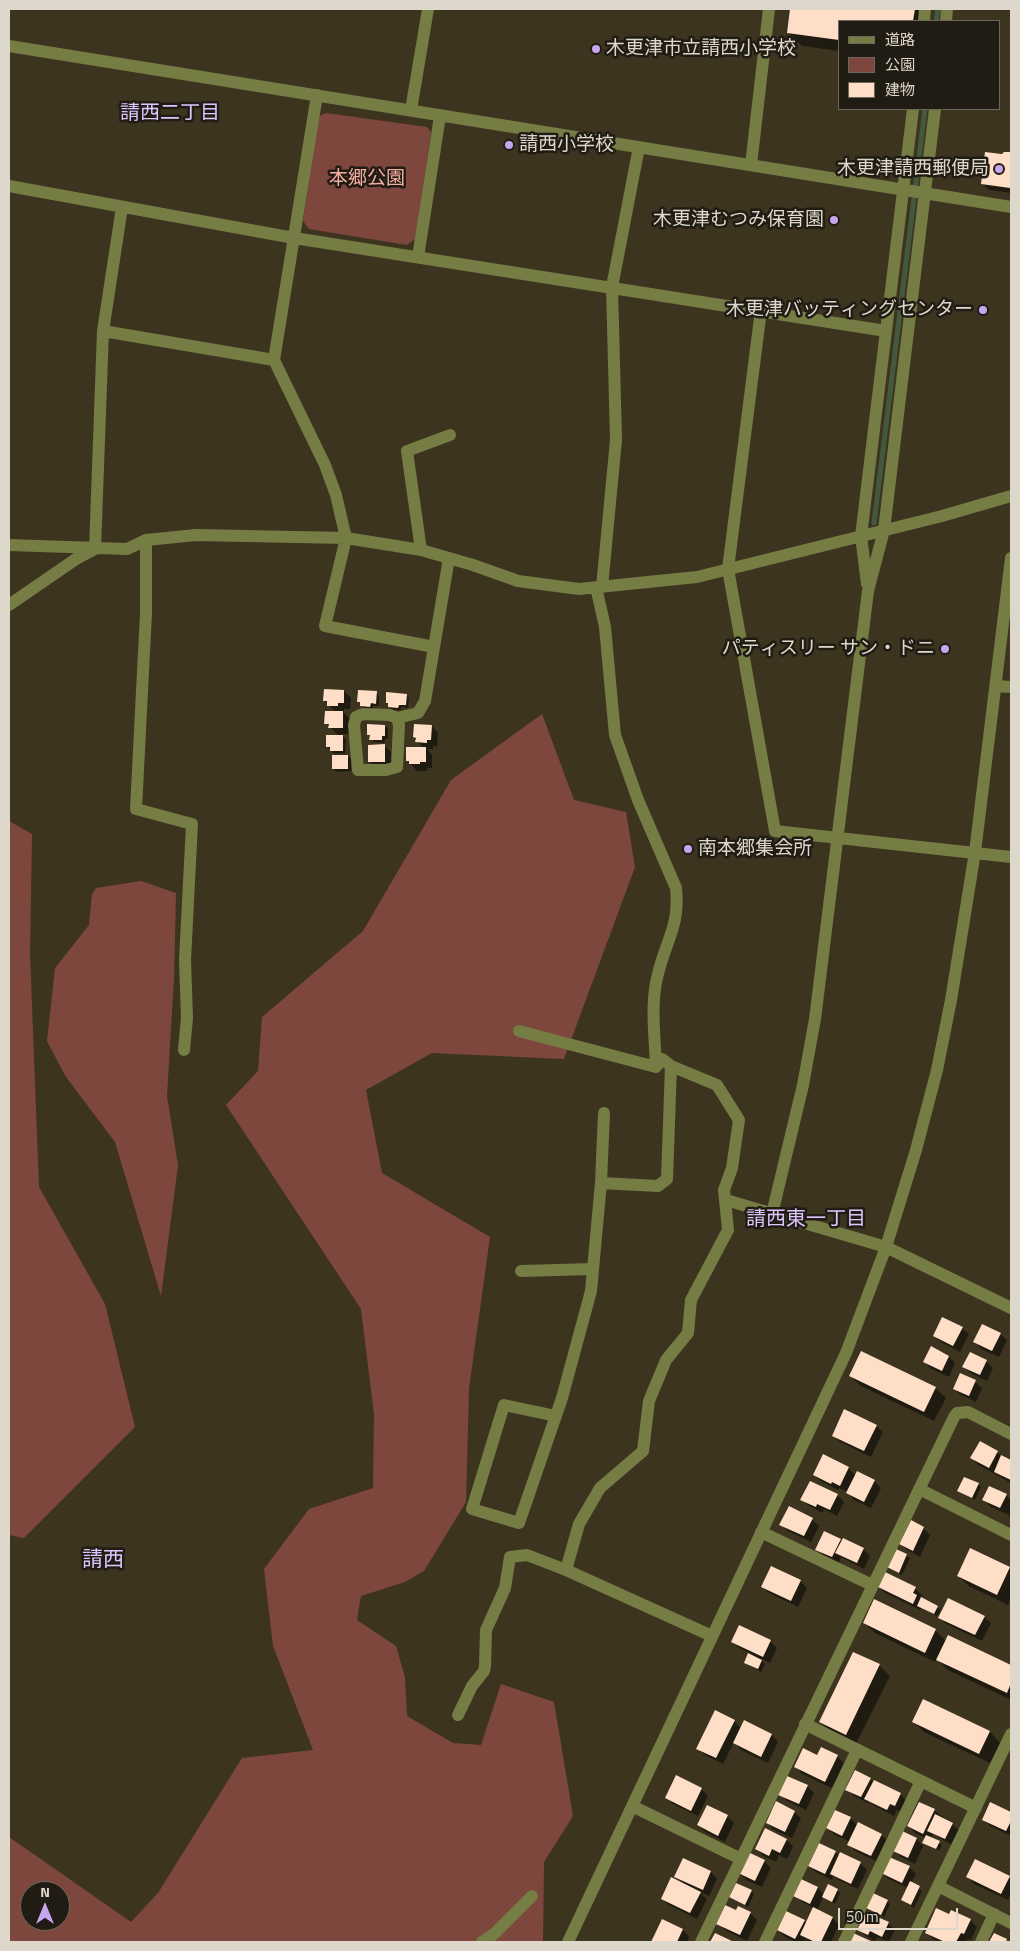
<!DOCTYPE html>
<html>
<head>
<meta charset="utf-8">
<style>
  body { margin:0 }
  #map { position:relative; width:1020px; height:1951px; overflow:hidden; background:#3d3420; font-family:"Titillium Web","Noto Sans JP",sans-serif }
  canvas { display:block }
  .frame { position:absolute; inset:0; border:10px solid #ded8cc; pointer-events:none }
  .legend { position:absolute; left:838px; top:20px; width:162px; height:90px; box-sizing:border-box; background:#201c14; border:1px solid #6c675e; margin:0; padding:6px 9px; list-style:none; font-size:15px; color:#ded8cc }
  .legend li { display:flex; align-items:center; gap:10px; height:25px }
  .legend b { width:25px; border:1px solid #6c675e }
  .north { position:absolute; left:20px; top:1881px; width:50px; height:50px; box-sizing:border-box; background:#201c14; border:1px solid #6c675e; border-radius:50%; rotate:0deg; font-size:14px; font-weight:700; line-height:20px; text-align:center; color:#ded8cc }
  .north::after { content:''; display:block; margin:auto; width:18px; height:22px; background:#c8a6ef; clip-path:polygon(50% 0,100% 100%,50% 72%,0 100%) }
  .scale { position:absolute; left:838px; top:1908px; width:120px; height:22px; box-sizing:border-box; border:2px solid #ded8cc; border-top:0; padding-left:6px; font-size:15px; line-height:18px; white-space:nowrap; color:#ded8cc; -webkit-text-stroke:4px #201c14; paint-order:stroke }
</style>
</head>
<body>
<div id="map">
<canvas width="1020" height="1951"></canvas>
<div class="frame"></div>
<ul class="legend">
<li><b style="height:6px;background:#757c44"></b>道路</li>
<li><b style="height:14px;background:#7e473e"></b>公園</li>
<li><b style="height:14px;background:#fedec7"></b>建物</li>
</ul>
<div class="north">N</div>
<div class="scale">50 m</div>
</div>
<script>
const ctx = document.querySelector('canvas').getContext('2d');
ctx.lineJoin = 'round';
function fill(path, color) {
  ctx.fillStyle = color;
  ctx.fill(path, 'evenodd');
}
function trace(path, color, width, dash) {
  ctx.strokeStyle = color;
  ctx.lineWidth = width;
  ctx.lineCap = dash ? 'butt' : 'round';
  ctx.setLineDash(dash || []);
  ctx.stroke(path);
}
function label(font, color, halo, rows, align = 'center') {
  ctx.font = font + ' "Titillium Web","Noto Sans JP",sans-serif';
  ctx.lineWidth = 5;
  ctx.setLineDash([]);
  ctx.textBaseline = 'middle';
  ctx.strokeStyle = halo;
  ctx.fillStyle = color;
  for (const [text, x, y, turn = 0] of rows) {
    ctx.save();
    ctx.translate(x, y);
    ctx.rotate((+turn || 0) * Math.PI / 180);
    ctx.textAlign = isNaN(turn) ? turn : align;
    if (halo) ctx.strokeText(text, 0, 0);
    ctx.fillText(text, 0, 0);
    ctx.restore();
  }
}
fill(new Path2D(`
  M326 113 427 127 431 132 415 239 407 245 309 229 303 221 319 116Z
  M542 714 574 800 626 812 635 867 564 1059 432 1053 366 1090 382 1173 490 1237 469 1388 466 1502 424 1571 405 1582 361 1596 357 1620 396 1646 405 1677 407 1716 453 1743 481 1745 501 1684 554 1702 573 1816 544 1862 543 1942H9V1837L131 1922 158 1893 242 1758 313 1750 273 1646 264 1569 309 1509 373 1488 374 1414 361 1309 226 1105 258 1071 262 1017 363 931 451 780ZM30 1891H60V1921H30Z
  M9 821 32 834 30 954 39 1187 105 1304 135 1427 24 1538 9 1535Z
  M141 881 176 893 174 978 167 1096 178 1165 161 1296 115 1142 66 1077 47 1041 55 968 89 925 92 894 96 888Z`), '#7e473e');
fill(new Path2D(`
  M791 9H930L928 21H839V51L802 46 788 32Z
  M986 153 1011 154V193L989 190 982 183Z
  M344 691 351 698 350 709H344V713L350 719V734H341L346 740 345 754 334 753 327 747 339 736 326 723 335 712 325 701Z
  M376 693 379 696V706H373V709H364L359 701Z
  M406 695 409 698 408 708 401 707V710H392L387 703Z
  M385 726 388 729V739H385L384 743 374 742 368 734Z
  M432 726 438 733 437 746H433V749H427L432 755V768H427V771H417L407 760 423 748 414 737Z
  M384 745 391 752V768L377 769 370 762Z
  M348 756 351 759V771L336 772 333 769Z
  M962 1328 969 1334 960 1352 941 1342 934 1336Z
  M1000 1334 1007 1340 999 1357 981 1349 975 1342Z
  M949 1357 955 1363 949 1377 931 1369 925 1362Z
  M986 1361 993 1368 987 1381 971 1373 964 1367Z
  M850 1376 935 1388 946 1398 934 1421 861 1386Z
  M975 1382 982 1388 976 1402 961 1395 954 1388Z
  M876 1426 883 1432 871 1457 840 1442 833 1435Z
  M980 1443 1011 1461V1483L978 1465 972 1458Z
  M848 1468 856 1476 874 1481 881 1488 871 1508 854 1500 848 1492 839 1488 838 1490 821 1481 814 1475Z
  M978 1484 981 1487 975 1500 959 1491Z
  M837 1495 844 1502 837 1516 824 1509 823 1513 809 1506 802 1499Z
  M1006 1495 1011 1501V1519L1009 1515 991 1507 984 1500Z
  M812 1519 819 1526 811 1542 788 1531 781 1524Z
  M923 1528 930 1535 920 1557 907 1550 901 1544Z
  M840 1540 863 1549 870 1556 864 1569 841 1557 839 1563 823 1556 817 1549Z
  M896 1550 910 1558 902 1575 888 1567Z
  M971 1550 1011 1570V1597L1008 1605 969 1586 958 1576Z
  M800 1581 807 1588 798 1607 769 1593 763 1587Z
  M878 1586 915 1588 922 1595 920 1598 941 1610 937 1616 921 1608 920 1610 885 1593Z
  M984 1617 991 1623 982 1641 946 1624 940 1618Z
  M864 1623 935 1630 946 1641 948 1637 1011 1667V1700L948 1670 937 1659 935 1662 875 1633Z
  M770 1641 777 1648 770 1663 758 1658 765 1664 761 1672 745 1663 750 1653 739 1648 733 1642Z
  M879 1665 890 1676 856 1744 831 1732 821 1722Z
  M924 1701 990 1732 1000 1743 990 1763 924 1732 914 1722Z
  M734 1721 741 1728 744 1722 772 1735 778 1742 768 1763 741 1750 734 1742 723 1764 705 1755 698 1749Z
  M837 1756 844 1763 832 1788 802 1774 796 1767 818 1757Z
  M870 1779 874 1783 900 1794 907 1801 902 1812 897 1810 894 1816 873 1805 869 1802 868 1803 854 1796 847 1789Z
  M807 1786 814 1793 806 1810 787 1801 780 1794Z
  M701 1789 708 1796 698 1816 673 1804 666 1797Z
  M991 1803 1011 1813V1836L990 1826 983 1819Z
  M707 1807 727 1816 734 1823 725 1842 705 1832 698 1825Z
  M934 1810 959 1830 952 1845 933 1834 931 1838 942 1845 939 1851 927 1845 924 1842 926 1838 915 1833 909 1826Z
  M794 1812 801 1818 792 1838 774 1830 767 1823Z
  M836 1812 850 1818 858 1826 881 1835 888 1841 878 1862 855 1851 848 1844 850 1842 835 1835 828 1828Z
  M766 1830 787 1840 793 1847 787 1859 779 1855 776 1862 763 1856 757 1849Z
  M917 1839 923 1846 915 1864 901 1857 894 1850Z
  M835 1852 839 1856 860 1863 867 1870 858 1889 838 1880 834 1876 832 1880 816 1872 809 1866Z
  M684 1860 711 1872 717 1879 709 1896 698 1891 707 1899 697 1919 669 1905 662 1899 684 1885 676 1876Z
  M764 1861 771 1868 762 1887 746 1880 739 1873Z
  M909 1867 916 1874 911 1883 922 1891 914 1908 902 1900 908 1888 889 1879 882 1873Z
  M968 1877H1009L1011 1879V1893L1008 1900 974 1884Z
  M802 1881 818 1888 824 1895 837 1890 840 1893 835 1904 823 1897 817 1911 833 1918 839 1925 831 1942H809L805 1939 804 1942H796L785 1937 778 1930 804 1921 807 1923 814 1908 802 1902 795 1895Z
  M751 1891 754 1894 748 1907 731 1897Z
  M887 1901 890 1904 884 1917 868 1907Z
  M737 1912 750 1913 757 1920 747 1941 725 1930 718 1923Z
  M949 1916 970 1920 977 1927 971 1940 968 1939 966 1942H940L933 1939 926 1932Z
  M663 1921 683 1930 689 1937 687 1942H653Z
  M888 1923 895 1930 889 1942 877 1937 875 1941 866 1936 859 1929Z`), '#0007');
trace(new Path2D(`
  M936 21 938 9
  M874 523 925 109`), '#43593f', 5);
fill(new Path2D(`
  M790 9H915L913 21H839V40L787 33Z
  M985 152 1002 154 1004 152H1011L1010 188 981 184Z
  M324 689 344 690V703H338V706H327V701H323Z
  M358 690 377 691 376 704 371 703 370 707 360 706V702H357Z
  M386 692 407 694 406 705H399L398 708 388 707V703H386Z
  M325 711H343V728H328L329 724H324Z
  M367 724 385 725V736H382V740H369L370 735H367Z
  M414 724 432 725 431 740H427V743L415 742 416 738 413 737Z
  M326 735H343V751H330V747H326Z
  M385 744V762H368V745Z
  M406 747H426V762H420V764H409V761H406Z
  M332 755H348V769H332Z
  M942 1317 963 1327 953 1346 933 1336Z
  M982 1324 1001 1333 992 1351 973 1342Z
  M931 1346 949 1356 942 1371 923 1362Z
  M861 1351 936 1387 924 1412 849 1376Z
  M970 1352 987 1360 980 1375 962 1367Z
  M960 1373 976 1380 969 1396 953 1389Z
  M844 1409 877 1425 864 1451 832 1436Z
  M980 1441 998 1451 989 1468 970 1458Z
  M823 1454 849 1467 840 1486 832 1482 831 1484 813 1475Z
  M1001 1455 1011 1460V1480L994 1472Z
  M857 1471 875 1480 864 1502 846 1493Z
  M964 1477 979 1483 972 1498 957 1491Z
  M810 1481 838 1494 830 1510 817 1504 816 1507 800 1500Z
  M989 1486 1007 1494 1000 1508 982 1500Z
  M789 1506 813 1518 804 1536 779 1525Z
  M911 1520 924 1527 913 1551 899 1544Z
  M824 1531 841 1539 832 1557 815 1550Z
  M843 1538 864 1548 857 1563 835 1553Z
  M970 1548 1010 1567 997 1595 957 1576Z
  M896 1549 907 1554 899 1573 887 1567Z
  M771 1566 801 1580 791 1601 761 1587Z
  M883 1571 916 1587 913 1593 917 1595 913 1604 876 1586Z
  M921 1597 938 1606 934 1614 917 1606Z
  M948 1598 985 1616 975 1635 938 1618Z
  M874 1599 936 1629 925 1653 863 1623Z
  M739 1625 771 1640 763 1657 731 1642Z
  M948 1635 1011 1665V1683L1007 1693 936 1660Z
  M853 1652 880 1664 846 1735 819 1722Z
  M748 1653 762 1660 758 1669 744 1663Z
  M923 1699 990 1731 979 1754 912 1722Z
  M715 1710 735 1720 716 1758 696 1749Z
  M744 1720 772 1734 761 1757 733 1743Z
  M821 1747 838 1755 825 1782 794 1767 803 1748 817 1755Z
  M855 1770 871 1778 861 1797 845 1790Z
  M676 1775 702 1788 691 1811 665 1798Z
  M787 1776 808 1785 799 1804 778 1795Z
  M874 1780 901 1793 895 1806 890 1804 887 1810 864 1799Z
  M776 1801 795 1811 785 1832 766 1823Z
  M919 1802 935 1809 923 1834 907 1826Z
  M990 1802 1011 1812V1821L1006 1831 982 1820Z
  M707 1805 728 1815 718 1836 697 1825Z
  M835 1810 851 1817 842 1836 826 1828Z
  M935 1814 953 1823 945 1839 927 1831Z
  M858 1822 882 1834 871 1856 847 1845Z
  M765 1828 787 1839 780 1853 772 1849 769 1856 755 1849Z
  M902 1831 917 1838 908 1858 893 1851Z
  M926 1835 940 1841 936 1849 922 1843Z
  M819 1843 836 1851 825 1874 808 1866Z
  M748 1852 765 1860 755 1881 738 1873Z
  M840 1852 861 1862 851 1884 830 1874Z
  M889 1857 910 1866 902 1883 881 1873Z
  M683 1858 711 1871 703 1890 674 1877Z
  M975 1859 1010 1876 1001 1894 966 1877Z
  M671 1877 701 1892 690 1913 661 1899Z
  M801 1879 818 1887 810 1904 793 1896Z
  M910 1881 920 1886 911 1905 901 1900Z
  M736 1883 752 1890 745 1905 729 1897Z
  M828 1884 838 1889 832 1902 822 1897Z
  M873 1893 888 1900 881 1915 866 1908Z
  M725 1905 736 1910 738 1906 751 1912 740 1935 716 1924Z
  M813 1907 833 1917 821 1942H815L800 1935Z
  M936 1908 949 1914 951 1910 971 1919 964 1934 961 1933 956 1942H945L925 1933Z
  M786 1911 805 1920 795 1939 777 1930Z
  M866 1912 889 1922 882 1937 870 1931 868 1935 857 1930Z
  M662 1919 683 1929 677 1942H651Z
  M715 1933 734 1942H710Z
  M853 1933 873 1942H849Z
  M994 1933 1007 1939 1006 1942H989Z`), '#fedec7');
trace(new Path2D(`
  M924 21 925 9
  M946 21 947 9
  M9 46 1011 207
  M317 95 274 360 325 465 336 495 346 538 325 626 434 647
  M411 110 428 9
  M751 165 769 9
  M9 186 294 238 886 331
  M418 257 440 116
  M761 310 728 569 775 831 1011 857
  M103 331 274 360
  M146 540V613L136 809 192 824 185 960 187 1018 184 1050
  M9 545 127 549 146 540 196 535 346 538 421 550 473 565 518 581 579 589 697 577 942 516 1011 496
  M421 550 407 451 450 435
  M867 584 861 536 913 109
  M596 587 605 627 615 735 638 800 676 888C680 926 666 940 658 974 650 1003 655 1037 656 1067
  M602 587 616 440 612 287 639 147
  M9 605 76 559 95 549 103 331 122 207
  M996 686 1011 687
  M397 718 399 725 397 767 386 770H358L354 725 356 717 363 714 390 715 397 718 418 713 425 701 449 558
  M519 1031 656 1067 662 1059 671 1066 717 1085 739 1120 732 1168 724 1190 728 1230 691 1300 688 1333 666 1360 649 1401 643 1451 600 1488 579 1524 566 1570
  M601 1183 658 1186 667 1179 671 1066
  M726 1200 886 1247 1011 1308
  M772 1214 803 1085 815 1019 868 591 884 530 935 109
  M521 1271 593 1269
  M556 1416 504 1405 472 1509 519 1523 562 1398 591 1291 601 1183 604 1113
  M919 1489 1011 1535
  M761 1532 872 1585
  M458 1715 472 1686 484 1671 485 1666 486 1630 505 1588 510 1557 527 1555 566 1570 712 1636
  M805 1724 976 1808
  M632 1806 741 1859
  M938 1886 1011 1923
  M482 1942 494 1934 532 1896
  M568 1942 846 1353 886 1247 916 1150 937 1070 951 1000 975 852 1011 558
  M701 1942 954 1417 957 1413 968 1412 1011 1434
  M765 1942 857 1750
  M844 1942 921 1781
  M911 1942 1011 1734
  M981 1942 994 1914`), '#757c44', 12);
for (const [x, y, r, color] of [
  [596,49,5,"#c8a6ef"],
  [509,145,5,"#c8a6ef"],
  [999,169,5,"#c8a6ef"],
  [834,220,5,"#c8a6ef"],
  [983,310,5,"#c8a6ef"],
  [945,649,5,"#c8a6ef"],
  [688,849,5,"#c8a6ef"]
]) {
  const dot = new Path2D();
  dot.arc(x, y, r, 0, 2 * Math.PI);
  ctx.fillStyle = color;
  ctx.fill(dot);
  trace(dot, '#201c14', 2);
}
label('19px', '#ded8cc', '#201c14', [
  ["木更津市立請西小学校",606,49,"left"],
  ["請西小学校",519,145,"left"],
  ["木更津請西郵便局",989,169],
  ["木更津むつみ保育園",824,220],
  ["木更津バッティングセンター",973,310],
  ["パティスリー サン・ドニ",935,649],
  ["南本郷集会所",698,849,"left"]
], 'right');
label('19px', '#f5ada0', '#201c14', [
  ["本郷公園",367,179]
]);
label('20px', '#dec5fd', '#201c14', [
  ["請西二丁目",170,114],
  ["請西東一丁目",806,1220]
]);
label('21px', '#dec5fd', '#201c14', [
  ["請西",103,1561]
]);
</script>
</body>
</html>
